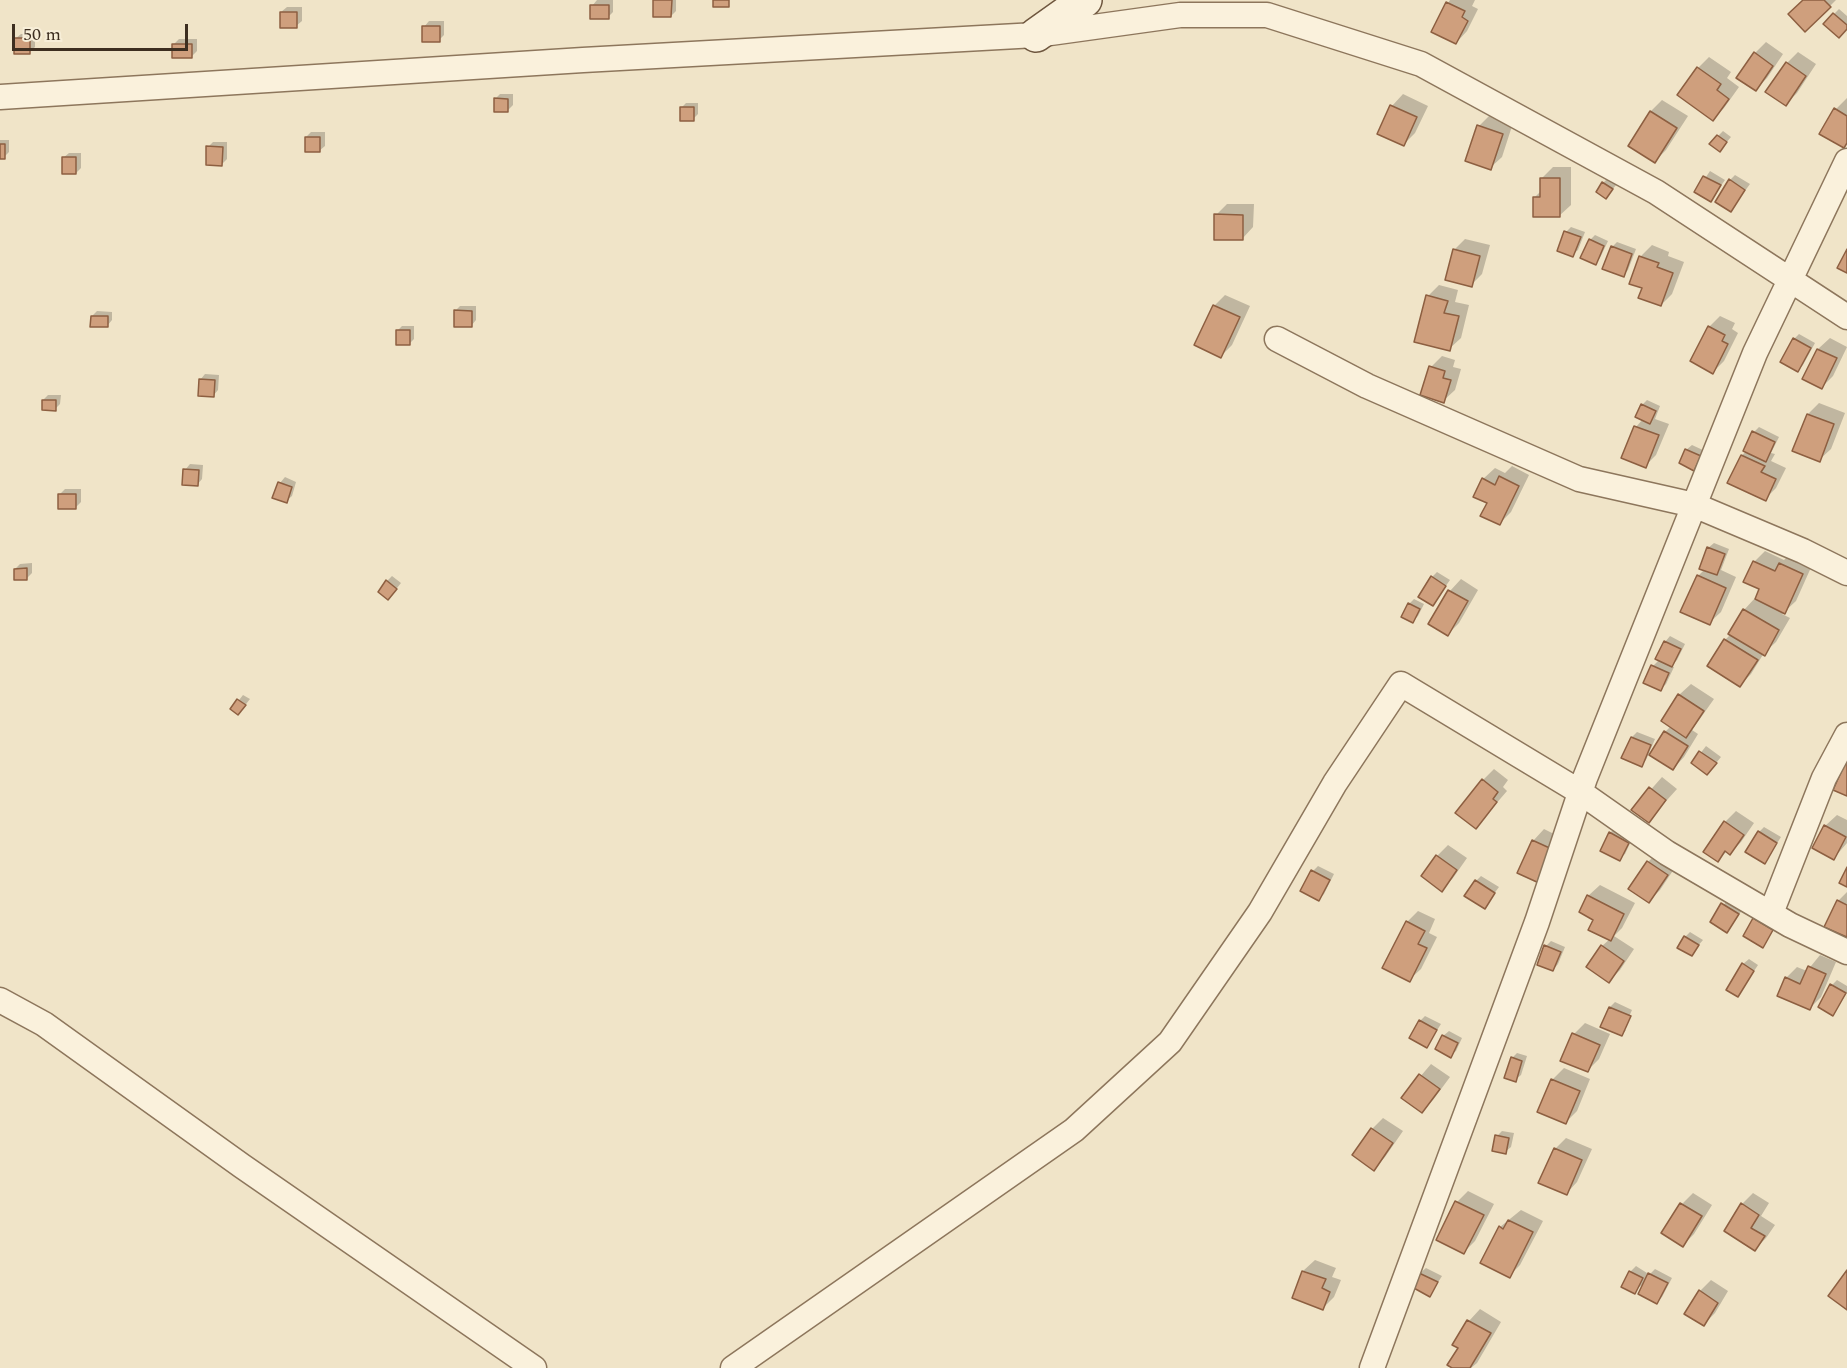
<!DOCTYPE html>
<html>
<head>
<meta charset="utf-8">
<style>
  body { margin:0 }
  #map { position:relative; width:1847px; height:1368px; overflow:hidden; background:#f0e4c8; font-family:Spectral,serif }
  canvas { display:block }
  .scale { position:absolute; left:12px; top:24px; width:176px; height:27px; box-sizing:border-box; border:3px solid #3d2e20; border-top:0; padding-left:8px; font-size:18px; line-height:21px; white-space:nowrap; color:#3d2e20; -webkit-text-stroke:4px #f7eed8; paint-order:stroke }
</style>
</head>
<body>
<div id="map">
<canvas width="1847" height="1368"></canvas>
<div class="scale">50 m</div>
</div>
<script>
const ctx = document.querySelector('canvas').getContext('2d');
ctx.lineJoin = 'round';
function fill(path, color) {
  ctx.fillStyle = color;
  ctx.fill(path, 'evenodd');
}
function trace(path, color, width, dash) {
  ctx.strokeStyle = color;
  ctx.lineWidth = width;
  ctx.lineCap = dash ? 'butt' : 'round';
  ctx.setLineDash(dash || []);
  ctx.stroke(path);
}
fill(new Path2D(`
  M597 0H613V12L608 17 592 6Z
  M654 0H676V11L671 16Z
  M1450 0H1475L1472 6 1478 9 1467 31 1456 43 1448 3Z
  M1804 0H1836L1806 30Z
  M287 7H302V21L296 26 281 12Z
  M1839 9 1847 16V28L1834 14Z
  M429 21H444V35L439 40 424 27Z
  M21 34H35V47L30 52 15 39Z
  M179 39H197V51L192 56 174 44Z
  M1766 42 1783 54 1767 78 1756 89 1755 53Z
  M1798 52 1816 64 1797 93 1786 104 1787 63Z
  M1709 57 1731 72 1727 78 1739 87 1724 108 1713 119 1679 95 1698 68Z
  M500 94H513V105L507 111 495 99Z
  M1403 94 1428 106 1415 133 1404 144 1379 133 1392 106Z
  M1847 98V143L1844 146 1836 109Z
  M1662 100 1688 116 1666 150 1655 161 1630 145 1651 111Z
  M686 103H698V114L693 119 681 108Z
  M1490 115 1513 123 1502 157 1490 168 1479 126Z
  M1723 131 1731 137 1720 150 1718 136Z
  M311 132H325V146L319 151 306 137Z
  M0 140H9V152L4 157H0Z
  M213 142H227V159L222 164 208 147Z
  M69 153H81V168L76 173 63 158Z
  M1553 167H1571V205L1559 216 1534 198 1542 190V178Z
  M1710 171 1725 180 1711 200 1696 192Z
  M1735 175 1750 184 1731 210 1730 180Z
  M1608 178 1617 184 1606 197 1603 183Z
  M1227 204H1254L1253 227 1242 239 1216 215Z
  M1571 227 1585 232 1578 250 1572 255 1566 232Z
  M1595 235 1608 241 1600 258 1595 263 1590 240Z
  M1465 239 1490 245 1482 274 1471 285 1454 250Z
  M1617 242 1636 249 1628 270 1623 276 1612 247Z
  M1652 245 1669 252 1668 256 1684 262 1672 294 1661 305 1644 287 1640 257Z
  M1439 285 1458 290 1455 302 1469 305 1461 338 1449 349 1428 296Z
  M1225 295 1250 306 1232 345 1221 356 1214 306Z
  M460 306H476V320L471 326 455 311Z
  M97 311 112 312V320L107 326 92 316Z
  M1720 316 1735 323 1732 329 1738 333 1724 361 1713 372 1709 327Z
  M402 326H414V339L409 344 397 331Z
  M1799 334 1815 343 1803 365 1798 370 1794 339Z
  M1830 338 1847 347 1833 376 1822 387 1804 378 1818 349Z
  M1442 356 1455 360 1453 367 1461 369 1455 390 1443 401 1431 367Z
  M205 374 219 375 218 390 213 396 200 380Z
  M48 395H61L60 404 55 409 43 400Z
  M1647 400 1660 406 1655 419 1669 424 1656 455 1645 466 1636 427 1643 419 1642 405Z
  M1819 403 1845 413 1831 449 1819 460 1808 414Z
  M1759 427 1779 437 1771 453 1775 454 1771 461 1786 468 1776 488 1765 499 1729 482 1742 455 1747 451 1754 432Z
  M1692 445 1705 451 1699 464 1694 469 1686 450Z
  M190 464 203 465 202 479 197 485 185 470Z
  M1512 466 1529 475 1511 512 1500 523 1489 502 1483 479 1495 468 1505 473Z
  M285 477 296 482 292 496 286 501 280 483Z
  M65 489H81V502L76 507 60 494Z
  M1714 543 1729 549 1721 570 1736 577 1721 612 1709 623 1698 576 1705 569 1708 548Z
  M1765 551 1784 560 1792 552 1813 563 1796 601 1782 614 1790 618 1776 642 1764 653 1751 674 1740 685 1725 640 1731 634 1744 610 1755 598 1761 589 1754 562Z
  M32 563V573L27 578 15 569 20 564Z
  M1437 572 1450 580 1433 604 1432 577Z
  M392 576 401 583 393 593 387 581Z
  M1461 579 1478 590 1459 623 1448 634 1430 623 1450 591Z
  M1414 599 1424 604 1418 616 1413 621 1409 604Z
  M1670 636 1685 644 1677 660 1671 666 1674 667 1666 684 1661 689 1653 666 1660 659 1665 642Z
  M1691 684 1714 699 1692 730 1698 734 1684 757 1673 769 1665 732 1671 726 1679 695Z
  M243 695 250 699 243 708 232 709Z
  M1637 732 1655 739 1646 760 1641 765 1632 737Z
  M1706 746 1721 757 1712 768 1693 763Z
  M1494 769 1508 780 1503 787 1507 791 1476 827 1483 780Z
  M1662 777 1677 789 1648 821 1633 810Z
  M1736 811 1754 823 1741 842 1730 853 1727 851 1718 860 1725 822Z
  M1837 815 1847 820V843L1834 858 1825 826Z
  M1764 827 1781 837 1765 862 1759 832Z
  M1615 828 1633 837 1625 854 1619 859 1610 833Z
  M1544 829 1564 839 1550 870 1533 841Z
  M1448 845 1467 858 1453 878 1442 890 1437 856Z
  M1659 851 1678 863 1660 890 1649 901 1648 862Z
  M1318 866 1334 874 1324 894 1319 899 1302 891 1313 871Z
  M1481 876 1499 887 1484 907 1476 881Z
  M1600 885 1635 903 1622 928 1614 936 1634 949 1620 970 1609 981 1602 946 1610 939 1595 919 1588 896Z
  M1847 892V936L1838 901Z
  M1728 899 1743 909 1727 931 1712 921Z
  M1418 911 1435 919 1429 933 1437 937 1421 969 1409 980 1407 922Z
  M1759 914 1777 925 1763 946 1754 919Z
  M1690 932 1703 940 1691 954 1685 937Z
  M1551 941 1565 947 1558 964 1553 970 1546 946Z
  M1820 955 1836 962 1821 997 1810 1008 1786 978 1797 967 1807 971Z
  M1749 959 1758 965 1738 995 1743 964Z
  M1837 980 1847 986V993L1833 1014 1832 985Z
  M1615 1002 1632 1010 1623 1030H1626L1622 1034 1602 1026 1610 1007Z
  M1425 1016 1441 1024 1427 1046 1420 1021Z
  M1585 1023 1610 1034 1599 1059 1587 1071 1574 1034Z
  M1449 1031 1462 1038 1456 1051 1450 1056 1443 1036Z
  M1517 1053 1527 1056 1521 1075 1515 1080 1512 1058Z
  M1431 1064 1450 1077 1433 1100 1422 1111 1403 1097Z
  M1564 1068 1590 1079 1577 1111 1566 1122 1539 1111 1553 1079Z
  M1383 1118 1403 1131 1385 1157 1374 1169 1372 1129Z
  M1502 1131 1514 1133 1511 1147 1505 1152 1497 1136Z
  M1566 1138 1592 1149 1577 1182 1566 1194 1555 1149Z
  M1468 1191 1494 1204 1475 1241 1464 1252 1438 1239 1457 1202Z
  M1693 1193 1712 1205 1694 1234 1683 1245 1663 1233 1682 1204Z
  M1753 1193 1769 1203 1761 1216 1775 1225 1766 1238 1755 1249 1742 1204Z
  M1521 1210 1543 1221 1520 1265 1509 1276 1500 1227Z
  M1315 1260 1336 1268 1332 1277 1341 1280 1334 1297 1323 1308 1294 1297 1303 1271Z
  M1636 1266 1647 1273 1645 1279 1655 1269 1672 1278 1662 1297 1657 1302 1645 1282 1634 1292 1623 1286 1630 1272Z
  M1426 1268 1442 1276 1430 1295 1414 1287 1420 1273Z
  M1711 1280 1728 1291 1715 1313 1704 1324 1700 1291Z
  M1480 1309 1501 1322 1477 1363 1471 1368H1455L1460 1347 1455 1344 1469 1321Z`), '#0003');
const building = new Path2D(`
  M653 0H672L671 17H653Z
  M713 0H729V7H713Z
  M1803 0H1824L1831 7 1805 32 1788 14Z
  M1446 2 1465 11 1462 17 1468 21 1456 44 1431 32Z
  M590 5H609V19H590Z
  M280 12H297V28H280Z
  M1833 13 1847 25V29L1839 38 1823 24Z
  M422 26H440V42H422Z
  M14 38H30V54H14Z
  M172 44H192V58H172Z
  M1754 52 1773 66 1756 91 1736 78Z
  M1786 62 1806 76 1786 106 1765 92Z
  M1697 67 1721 84 1717 90 1729 99 1713 121 1677 95Z
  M494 98 508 99V112H494Z
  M1390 105 1417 117 1404 146 1377 134Z
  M680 107H694V121H680Z
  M1834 108 1847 116V143L1844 148 1819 134Z
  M1650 111 1677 128 1655 163 1628 146Z
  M1477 125 1503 134 1491 170 1465 161Z
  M1717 135 1727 142 1720 152 1709 144Z
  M305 137H320V152H305Z
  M0 144H5V159H0Z
  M206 146 223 147 222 166 206 165Z
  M62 157H76V174H62Z
  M1703 176 1721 185 1711 202 1694 192Z
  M1540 178H1560V217H1533V197H1540Z
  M1729 179 1745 190 1731 212 1715 202Z
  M1602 182 1613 189 1606 199 1596 192Z
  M1214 214 1243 215V240H1214Z
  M1564 231 1581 237 1573 257 1557 251Z
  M1589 239 1604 246 1596 265 1580 258Z
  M1611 246 1632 254 1624 277 1602 269Z
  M1453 249 1480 256 1472 287 1445 280Z
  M1847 249V273L1837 268Z
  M1639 256 1659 263 1657 267 1673 273 1661 306 1638 298 1642 288 1629 284Z
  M1426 295 1448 301 1444 313 1459 316 1450 351 1414 342Z
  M1213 305 1240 317 1221 358 1194 345Z
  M454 310 472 311V327H454Z
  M91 316H108V327H90Z
  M1708 326 1725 335 1722 341 1728 344 1713 374 1690 361Z
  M396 330H410V345H396Z
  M1793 338 1811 348 1798 372 1780 362Z
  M1817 349 1837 358 1822 389 1802 379Z
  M1429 366 1445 371 1443 378 1451 380 1444 403 1420 395Z
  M199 379 215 380 214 397 198 396Z
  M42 400H56V411L42 410Z
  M1641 404 1656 411 1650 424 1635 417Z
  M1807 414 1834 424 1820 462 1792 451Z
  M1634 426 1659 435 1646 468 1621 458Z
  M1752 431 1775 442 1766 462 1743 451Z
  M1685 449 1701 456 1694 471 1679 463Z
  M1741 455 1765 466 1761 472 1776 479 1766 501 1727 483Z
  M183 469 199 470 198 486 182 485Z
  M1499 476 1519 486 1500 525 1480 516 1487 503 1473 497 1482 478 1495 485Z
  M278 482 292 487 287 503 272 498Z
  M58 494H76V509H58Z
  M1707 547 1725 554 1717 575 1699 569Z
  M1753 561 1775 571 1779 563 1803 574 1785 614 1755 599 1759 589 1743 582Z
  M27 568V580H14V569Z
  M1697 575 1726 588 1710 625 1680 612Z
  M1431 576 1446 586 1433 606 1418 597Z
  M386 580 397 589 388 600 378 592Z
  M1448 590 1468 601 1448 636 1428 624Z
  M1408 603 1420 609 1413 623 1401 617Z
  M1743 609 1779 630 1765 656 1728 634Z
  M1724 639 1758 660 1740 687 1707 666Z
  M1664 641 1681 649 1672 667 1655 659Z
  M1651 665 1669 673 1661 691 1643 683Z
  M1678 694 1704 711 1686 738 1661 721Z
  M237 699 246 705 238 715 230 709Z
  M1664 731 1688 746 1673 770 1649 755Z
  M1631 737 1651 745 1642 767 1621 758Z
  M1699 751 1717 763 1707 775 1691 763Z
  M1846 761 1847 762V796L1833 790Z
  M1482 779 1498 792 1493 799 1497 802 1476 829 1455 813Z
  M1649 787 1666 800 1649 823 1631 810Z
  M1724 821 1744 835 1730 855 1725 851 1718 862 1703 852Z
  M1824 825 1846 837 1834 860 1812 848Z
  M1758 831 1777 843 1765 864 1745 852Z
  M1609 832 1629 843 1620 861 1600 851Z
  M1532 840 1554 850 1539 883 1517 873Z
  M1436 855 1457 870 1442 892 1421 876Z
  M1647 861 1668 875 1649 903 1628 889Z
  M1847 867V887L1839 883Z
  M1311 870 1330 880 1319 901 1300 891Z
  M1475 880 1495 893 1485 909 1464 896Z
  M1587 895 1624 914 1611 941 1588 930 1593 920 1579 912Z
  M1837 900 1847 905V937L1824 927Z
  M1721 903 1739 914 1727 933 1710 922Z
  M1753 918 1773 930 1763 948 1743 936Z
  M1406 921 1425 931 1418 944 1427 948 1410 982 1382 968Z
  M1684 936 1699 945 1692 956 1677 948Z
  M1544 945 1561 952 1553 971 1537 965Z
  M1601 945 1624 961 1609 983 1586 967Z
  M1742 963 1754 971 1738 997 1726 990Z
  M1808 966 1826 974 1810 1010 1777 996 1785 977 1800 984Z
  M1830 984 1846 993 1833 1016 1818 1007Z
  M1609 1007 1631 1016 1622 1036 1600 1027Z
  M1419 1020 1437 1030 1427 1048 1409 1038Z
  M1572 1033 1600 1045 1588 1072 1560 1061Z
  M1442 1035 1458 1043 1451 1058 1435 1049Z
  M1511 1057 1522 1061 1516 1082 1504 1078Z
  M1419 1074 1440 1089 1422 1113 1401 1098Z
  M1551 1079 1580 1091 1566 1124 1537 1112Z
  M1371 1128 1393 1143 1374 1171 1352 1155Z
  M1495 1135 1509 1138 1506 1154 1492 1151Z
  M1554 1148 1582 1160 1567 1195 1538 1183Z
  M1455 1201 1484 1215 1464 1254 1436 1240Z
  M1680 1203 1702 1216 1683 1247 1661 1233Z
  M1741 1203 1759 1215 1751 1228 1765 1236 1755 1251 1724 1231Z
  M1508 1220 1533 1232 1510 1278 1480 1263 1499 1226 1503 1229Z
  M1847 1270V1310L1828 1296Z
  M1302 1271 1326 1279 1322 1288 1330 1292 1323 1310 1292 1298Z
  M1629 1271 1643 1278 1635 1294 1621 1287Z
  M1419 1273 1438 1282 1430 1297 1412 1287Z
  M1648 1273 1668 1283 1657 1304 1638 1294Z
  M1699 1290 1718 1303 1704 1326 1684 1314Z
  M1467 1320 1491 1333 1470 1368H1452L1447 1365 1458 1348 1452 1345Z`);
fill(building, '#cf9f7d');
trace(building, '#8d5f41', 1.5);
const street = new Path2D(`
  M0 97 583 60 1036 35 1180 15H1267L1421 64 1656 192 1847 317
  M1277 339 1367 386 1579 479 1694 505 1803 551 1847 573
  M1771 913 1824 778 1847 735
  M0 1000 44 1024 242 1166 534 1368
  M733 1368 1074 1130 1170 1042 1260 912 1335 783 1401 684 1580 792 1667 853 1790 925 1847 952
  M1372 1368 1537 922 1585 778 1755 353 1847 161`);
const secondary = new Path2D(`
  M1036 35 1085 0`);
trace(street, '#8d765c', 27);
trace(secondary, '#6f573f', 36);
trace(street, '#faf1dc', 24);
trace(secondary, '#faf1dc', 33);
</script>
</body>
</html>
